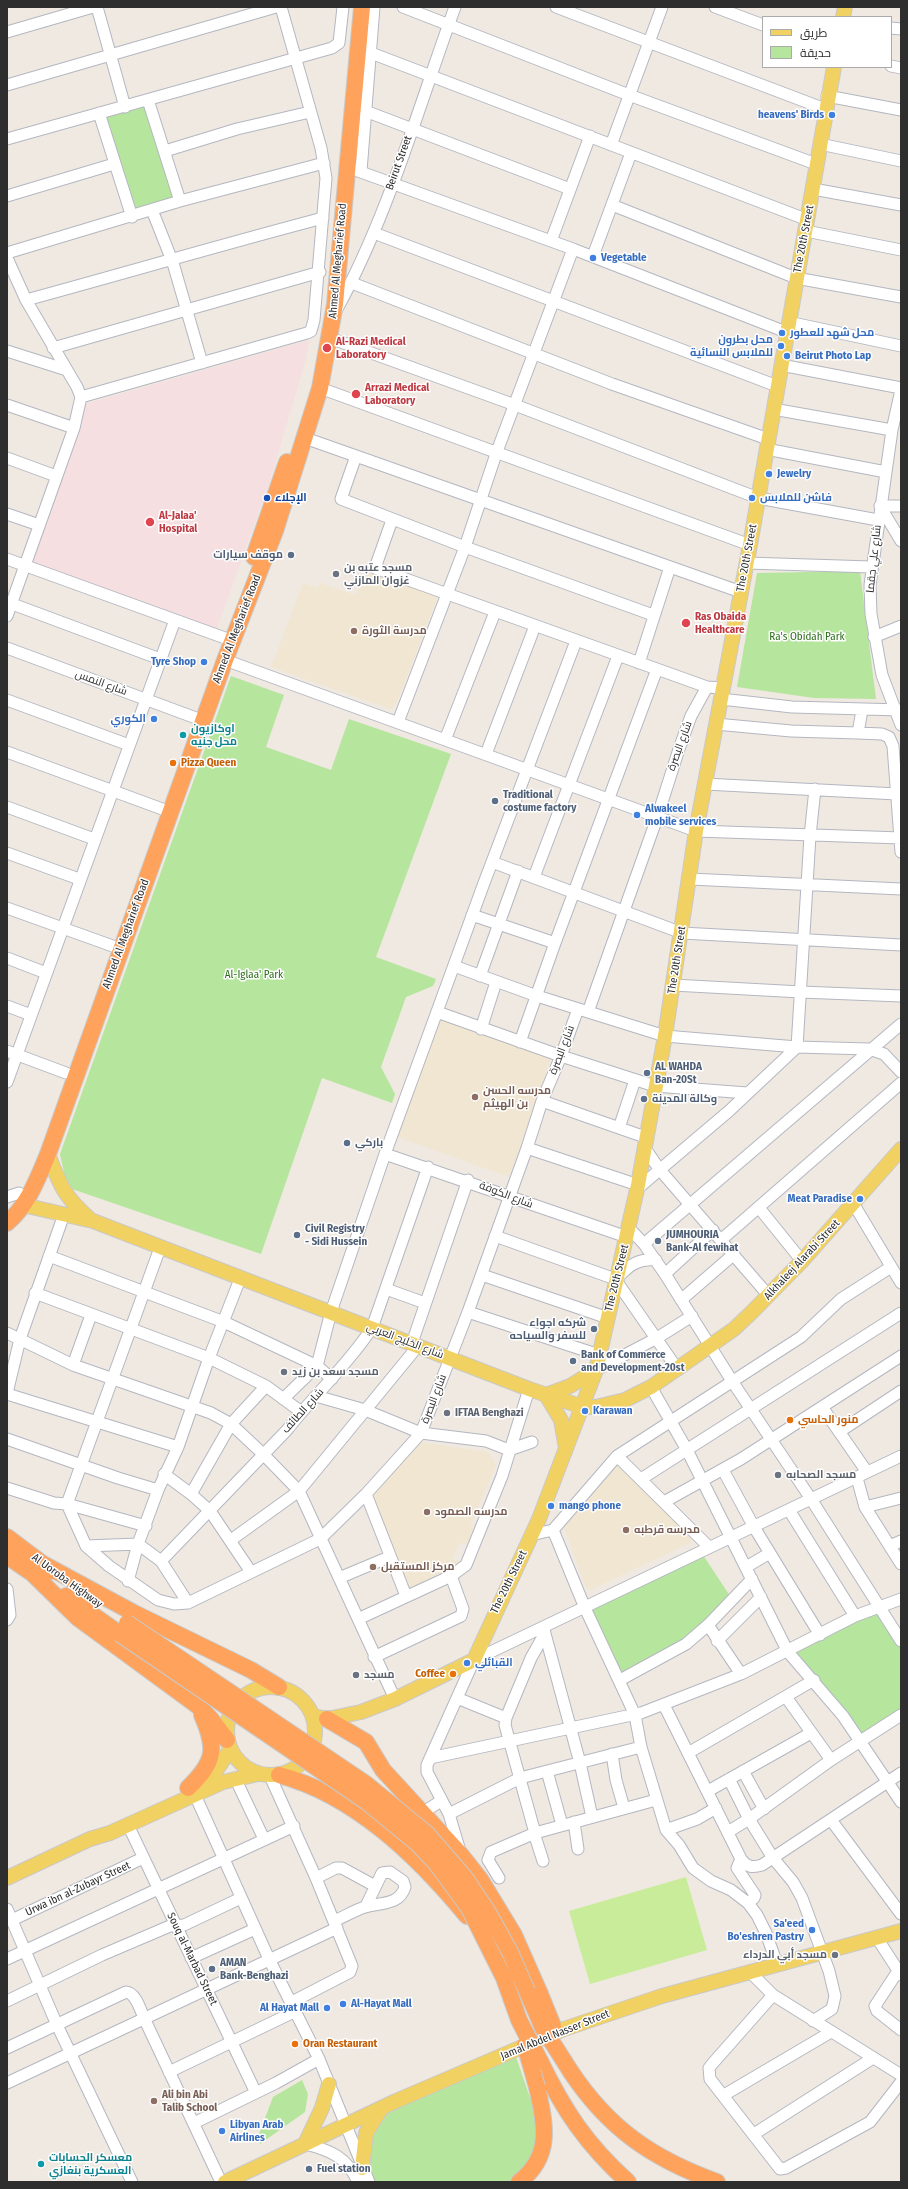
<!DOCTYPE html>
<html>
<head>
<meta charset="utf-8">
<style>
  body { margin:0 }
  #map { position:relative; width:908px; height:2189px; overflow:hidden; background:#efe9e1; font-family:"Fira Sans Condensed",Cairo,sans-serif }
  canvas { display:block }
  .frame { position:absolute; inset:0; border:8px solid #2e2e2e; pointer-events:none }
  .legend { position:absolute; left:762px; top:16px; width:130px; height:52px; box-sizing:border-box; background:#fff; border:1px solid #ababab; margin:0; padding:5px 7px; list-style:none; font-size:12px; color:#2e2e2e }
  .legend li { display:flex; align-items:center; gap:8px; height:20px }
  .legend b { width:20px; border:1px solid #ababab }
</style>
</head>
<body>
<div id="map">
<canvas width="908" height="2189"></canvas>
<div class="frame"></div>
<ul class="legend">
<li><b style="height:5px;background:#f2d163"></b>طريق</li>
<li><b style="height:11px;background:#b6e59e"></b>حديقة</li>
</ul>
</div>
<script>
const ctx = document.querySelector('canvas').getContext('2d');
ctx.lineJoin = 'round';
function fill(path, color) {
  ctx.fillStyle = color;
  ctx.fill(path, 'evenodd');
}
function trace(path, color, width, dash) {
  ctx.strokeStyle = color;
  ctx.lineWidth = width;
  ctx.lineCap = dash ? 'butt' : 'round';
  ctx.setLineDash(dash || []);
  ctx.stroke(path);
}
function label(font, color, halo, rows, align = 'center') {
  ctx.font = font + ' "Fira Sans Condensed",Cairo,sans-serif';
  ctx.lineWidth = 3;
  ctx.setLineDash([]);
  ctx.textBaseline = 'middle';
  ctx.strokeStyle = halo;
  ctx.fillStyle = color;
  for (const [text, x, y, turn = 0] of rows) {
    ctx.save();
    ctx.translate(x, y);
    ctx.rotate((+turn || 0) * Math.PI / 180);
    ctx.textAlign = isNaN(turn) ? turn : align;
    if (halo) ctx.strokeText(text, 0, 0);
    ctx.fillText(text, 0, 0);
    ctx.restore();
  }
}
fill(new Path2D(`
  M369 569 438 596 396 704 390 709 271 667 303 583 317 588 320 583 356 595 359 588 362 589 363 582Z
  M441 1018 551 1058 509 1177 398 1137Z
  M419 1442 488 1452 496 1465 470 1526 474 1528 468 1544 459 1543 452 1559 461 1562 409 1590 373 1498 376 1490Z
  M616 1463 693 1536 690 1543 590 1590 586 1588 563 1525Z`), '#f0e6d1');
fill(new Path2D(`
  M309 340 305 362 269 484 216 631 29 563 85 404Z`), '#f5dfe0');
fill(new Path2D(`
  M148 100 180 201 132 216 100 114Z
  M860 571 876 699 814 698 737 687 757 573Z
  M231 676 284 695 266 747 331 770 349 719 451 754 376 957 436 979 433 986 406 997 381 1067 395 1094 392 1103 322 1078 261 1254 72 1189 65 1177 60 1154Z
  M701 1552 732 1599 707 1625 620 1679 585 1608Z
  M881 1608 901 1641V1717L861 1742 788 1651Z
  M515 2054 538 2121 539 2154 511 2182H371C360 2155 373 2133 385 2109Z
  M302 2080 308 2094 305 2112 260 2144 259 2134 273 2097Z`), '#b6e59e');
fill(new Path2D(`
  M686 1877 707 1950 590 1984 569 1911Z`), '#c9ec9a');
const minor = new Path2D(`
  M97 7 125 107
  M403 7 629 95 816 164
  M556 7 825 109
  M715 7 763 25
  M891 28 901 29
  M7 32 93 7
  M371 53 808 220
  M891 66 901 68
  M7 85 276 7
  M827 96 901 110
  M148 100 180 201
  M352 106 570 189
  M99 113 132 217
  M7 139 332 48 339 43 343 7
  M820 144 901 161
  M611 145 662 7
  M165 151 237 129 310 112
  M347 167 573 249 786 332
  M361 171 374 7
  M813 189 901 205
  M7 196 114 164
  M612 205 796 278 901 297
  M152 210 173 263 202 363
  M806 231 901 250
  M374 233 777 386
  M551 241 590 136
  M7 253 180 201 324 163
  M593 256 631 153
  M7 258 26 300 77 387 81 397 74 428 7 616
  M352 283 612 384 768 439
  M26 300C125 273 224 244 323 218
  M337 309C389 214 418 108 455 7
  M788 322 901 346
  M330 338 515 405 758 498 878 520
  M53 348 320 272
  M7 351 67 370
  M781 365 901 388
  M320 388 750 545
  M901 390 892 430 870 585 871 614 882 675 901 725
  M81 397 307 333 311 331 314 320 326 178 321 148 281 7
  M7 405 74 428
  M773 409 892 430
  M305 438 741 592
  M766 449 886 472
  M356 456 341 499 465 547 653 615
  M7 458 56 476
  M880 506 901 541
  M880 506H901
  M7 514 39 525
  M392 520 375 568 707 687 723 688
  M7 559 225 638
  M747 563 871 567
  M7 602 160 659
  M874 637 901 626
  M7 648 196 718
  M225 660 696 831 901 838
  M639 663 670 567
  M721 699 792 707 901 710
  M7 700 129 745
  M398 722 465 547 496 454 573 249
  M716 724 791 731 858 733 862 710
  M858 733 882 734 889 737 893 746 901 852
  M445 740 495 612
  M7 752 165 810
  M486 754 535 626
  M705 784 897 794
  M7 807 94 839
  M7 853 79 879
  M492 862 682 933 901 945
  M534 877 618 656
  M690 879 901 889
  M7 908 121 949
  M472 915 555 943
  M7 958 46 973
  M454 966 537 996 665 1036 797 1047 869 1049 884 1054 901 1072
  M480 976 518 871
  M673 985 801 992 901 996
  M7 1006 31 1015
  M437 1012 561 1056 655 1086 747 1093
  M588 1012 657 818 679 749 691 716 707 687
  M481 1029 496 982
  M520 1042 555 943 657 669
  M7 1051 66 1073
  M7 1082 175 620
  M542 1101 645 1137
  M619 1128 635 1080
  M644 1147 660 1170 769 1296
  M527 1148 638 1185
  M385 1154 627 1237
  M637 1189 729 1111 797 1047 810 836 815 789
  M7 1197 19 1193
  M853 1203 901 1283
  M760 1209 802 1261
  M629 1228 644 1244 665 1274 732 1381 811 1499 901 1641
  M495 1236 618 1280
  M721 1240 901 1083
  M644 1244 901 1024
  M160 1248 67 1504 86 1546 109 1566 158 1600 174 1604 188 1603 320 1539 366 1494 421 1433 468 1312 527 1148 542 1101 561 1056 578 1009
  M49 1256 224 1322 317 1366 332 1379
  M665 1274 713 1230
  M482 1275 608 1318
  M619 1276C630 1265 639 1258 656 1260
  M617 1282 678 1370
  M386 1289 425 1303
  M35 1293 209 1358 266 1386 300 1411
  M681 1300 734 1254
  M468 1312 599 1355
  M7 1333 73 1365 211 1413 231 1424 263 1454 299 1491 395 1699
  M412 1343 468 1180
  M73 1365 91 1315
  M596 1370 657 1338 692 1316
  M651 1387 687 1450 788 1652 843 1716 901 1802
  M7 1393 20 1339 62 1220
  M7 1394 178 1447
  M316 1396 365 1410 421 1433 486 1441 509 1450 532 1442
  M283 1399 317 1366 331 1312 385 1154 484 883 576 641
  M822 1407 867 1472
  M839 1432 901 1391
  M7 1439 118 1478 158 1490
  M617 1456 709 1547
  M723 1470 754 1527 820 1635
  M164 1474 191 1494 210 1511 251 1572
  M857 1478 865 1507 901 1564
  M641 1479 901 1313
  M7 1488 54 1503 67 1504 146 1526
  M191 1494 231 1424 266 1386
  M366 1494 406 1596
  M664 1502 741 1459 901 1356
  M865 1507 901 1498
  M789 1510 855 1616
  M553 1530 585 1608 635 1715 641 1747 666 1830 679 1845 693 1868 711 1881 731 1890 748 1903 757 1915 766 1933 777 1964
  M531 1535 553 1530 617 1456 801 1337 841 1299 891 1267
  M231 1540 299 1491 418 1346
  M86 1546 138 1544 161 1561 188 1603
  M890 1546 901 1541
  M161 1561 287 1430C314 1395 347 1366 372 1328L428 1167
  M746 1567 770 1553
  M339 1578 389 1557
  M128 1581 138 1544 158 1490 178 1447 209 1358 240 1279
  M7 1589 10 1615 7 1620
  M358 1619 451 1576 466 1565 502 1476 529 1389
  M708 1625 741 1674
  M544 1630 580 1763 592 1817
  M717 1641 761 1597
  M374 1657 461 1616 463 1609 451 1576
  M620 1680 686 1644 708 1625 752 1579
  M786 1697 831 1760
  M457 1698 506 1718
  M664 1705 741 1859C747 1867 752 1868 762 1865L901 1773
  M688 1753 814 1680
  M612 1754 616 1780 624 1808
  M430 1758 641 1713 741 1674 855 1616 901 1599
  M547 1771 562 1825
  M743 1771 764 1809
  M270 1776 316 1878 352 1966 350 1972 292 2002
  M235 1778 264 1839
  M729 1779 749 1819 773 1858 793 1882 802 1898 829 1971 835 1996 832 2009 813 2021
  M708 1791 811 1733
  M195 1795 269 1959 319 2059 369 2182
  M422 1813 441 1801
  M449 1814 520 1778 641 1747
  M831 1820 901 1914
  M574 1822 578 1849
  M128 1825 256 2093
  M666 1830 697 1819 716 1808
  M728 1832 749 1819 831 1760 901 1715
  M534 1833 543 1861
  M535 1833 505 1725 506 1718 531 1658 545 1633
  M460 1851 449 1814 427 1772V1765L474 1660 901 1456
  M741 1859 737 1868 755 1895 754 1898 748 1903
  M316 1878 336 1868H342L375 1886
  M499 1878 488 1860 491 1852 535 1833 656 1800
  M7 1909 57 2025 132 2182
  M12 1920 143 1858
  M334 1921C344 1917 355 1910 365 1907 380 1902 399 1906 405 1887L403 1881 390 1872 382 1873 366 1906
  M877 1938 901 1975
  M191 1958 255 1929
  M7 1959 294 1826
  M898 1971 875 2006 877 2011 901 2030
  M751 1973 773 1995 901 2075
  M773 1995 713 2063 709 2068 710 2079 780 2169 786 2168 870 2122 901 2082
  M7 2001 102 1955 170 1926 184 1925 241 1898
  M7 2048 126 1992C136 1993 140 2009 144 2018L221 2182
  M169 2072 296 2011
  M7 2083 337 1928
  M724 2095 831 2032
  M194 2123 276 2083 319 2059
  M754 2134 873 2058
  M305 2144C330 2150 347 2157 358 2182`);
const major = new Path2D(`
  M843 17 845 7
  M48 1154C60 1185 64 1197 91 1220
  M23 1205 93 1221 529 1389 583 1407H596L625 1400 651 1387 734 1329 751 1313 802 1261 901 1149
  M566 1448 561 1420 546 1395 570 1386 596 1370
  M227 1731a44 44 0 1 1 88 0a44 44 0 1 1-88 0Z
  M313 1716 327 1719 361 1712 395 1699 474 1660 539 1519 596 1370 638 1185 665 1036 696 831 750 545 834 67
  M193 1786 213 1775 230 1750
  M7 1878 90 1839 110 1833 223 1782 258 1774
  M305 2144 322 2108 329 2084
  M362 2168 366 2133 381 2109
  M225 2182 396 2101 564 2029 662 1996 901 1931`);
const highway = new Path2D(`
  M254 557 287 462
  M7 1223C28 1205 38 1178 48 1154L225 660 275 531 320 388 335 304 362 7
  M7 1537 52 1571
  M7 1556 42 1580
  M45 1565 134 1613 251 1670 279 1687
  M33 1574 78 1618 198 1706 210 1718 227 1740
  M66 1596 120 1634
  M327 1719 366 1742 383 1770 461 1855 480 1879 514 1935 540 1994
  M279 1775C355 1795 418 1857 467 1916
  M188 1788C215 1762 217 1749 202 1715
  M540 2061C564 2111 587 2145 628 2182
  M571 2072C609 2129 653 2159 717 2182
  M519 2182C553 2156 545 2124 537 2087`);
trace(minor, '#b4b7c1', 13);
trace(major, '#c9c9c9', 16);
trace(highway, '#c9c9c9', 18);
trace(minor, '#fff', 11);
trace(major, '#f2d163', 14);
trace(highway, '#ffa35c', 16);
const highwayBridge = new Path2D(`
  M127 1623 366 1784 427 1834 465 1878 489 1914 510 1952 543 2028 571 2072
  M120 1634 367 1802 417 1843 436 1863 469 1908 504 1978 519 2020 540 2061
  M540 1994 553 2026
  M525 2045 537 2087`);
trace(highwayBridge, '#c9c9c9', 18, []);
trace(highwayBridge, '#ffa35c', 16);
for (const [x, y, r, color] of [
  [832,115,4,"#3f7fe0"],
  [593,258,4,"#3f7fe0"],
  [782,333,4,"#3f7fe0"],
  [781,346,4,"#3f7fe0"],
  [327,348,5,"#e0444e"],
  [787,356,4,"#3f7fe0"],
  [356,394,5,"#e0444e"],
  [769,474,4,"#3f7fe0"],
  [267,498,4,"#1a4fb4"],
  [752,498,4,"#3f7fe0"],
  [150,522,5,"#e0444e"],
  [291,555,4,"#5c6f8a"],
  [336,574,4,"#6b7280"],
  [686,623,5,"#e0444e"],
  [354,631,4,"#8d6e63"],
  [204,662,4,"#3f7fe0"],
  [154,719,4,"#3f7fe0"],
  [183,735,4,"#0f9aa8"],
  [173,763,4,"#e8710a"],
  [495,801,4,"#5c6f8a"],
  [637,815,4,"#3f7fe0"],
  [647,1073,4,"#5c6f8a"],
  [475,1097,4,"#8d6e63"],
  [644,1099,4,"#5c6f8a"],
  [347,1143,4,"#5c6f8a"],
  [860,1199,4,"#3f7fe0"],
  [297,1235,4,"#5c6f8a"],
  [658,1241,4,"#5c6f8a"],
  [594,1329,4,"#5c6f8a"],
  [573,1361,4,"#5c6f8a"],
  [284,1372,4,"#6b7280"],
  [585,1411,4,"#3f7fe0"],
  [447,1413,4,"#6b7280"],
  [790,1420,4,"#e8710a"],
  [778,1475,4,"#6b7280"],
  [551,1506,4,"#3f7fe0"],
  [427,1512,4,"#8d6e63"],
  [626,1530,4,"#8d6e63"],
  [373,1567,4,"#8d6e63"],
  [467,1663,4,"#3f7fe0"],
  [453,1674,4,"#e8710a"],
  [356,1675,4,"#6b7280"],
  [812,1930,4,"#3f7fe0"],
  [835,1955,4,"#6b7280"],
  [212,1969,4,"#5c6f8a"],
  [343,2004,4,"#3f7fe0"],
  [327,2008,4,"#3f7fe0"],
  [295,2044,4,"#e8710a"],
  [154,2101,4,"#8d6e63"],
  [222,2131,4,"#3f7fe0"],
  [41,2164,4,"#0f9aa8"],
  [309,2169,4,"#5c6f8a"]
]) {
  const dot = new Path2D();
  dot.arc(x, y, r, 0, 2 * Math.PI);
  ctx.fillStyle = color;
  ctx.fill(dot);
  trace(dot, '#fff', 1.5);
}
label('bold 11px', '#366cbe', '#fff', [
  ["heavens' Birds",824,115,"right"],
  ["Vegetable",601,258],
  ["محل شهد للعطور",790,333],
  ["محل بطرون",773,340,"right"],
  ["للملابس النسائية",773,353,"right"],
  ["Beirut Photo Lap",795,356],
  ["Jewelry",777,474],
  ["فاشن للملابس",760,498],
  ["Tyre Shop",196,662,"right"],
  ["الكوري",146,719,"right"],
  ["Alwakeel",645,809],
  ["mobile services",645,822],
  ["Meat Paradise",852,1199,"right"],
  ["Karawan",593,1411],
  ["mango phone",559,1506],
  ["القبائلي",475,1663],
  ["Sa'eed",804,1924,"right"],
  ["Bo'eshren Pastry",804,1937,"right"],
  ["Al-Hayat Mall",351,2004],
  ["Al Hayat Mall",319,2008,"right"],
  ["Libyan Arab",230,2125],
  ["Airlines",230,2138]
], 'left');
label('11px', '#2e2e2e', '#fff', [
  ["Beirut Street",399,163,-70],
  ["The 20th Street",804,239,-79],
  ["Ahmed Al Megharief Road",338,261,-85],
  ["The 20th Street",747,558,-79],
  ["شارع علي جقما",874,559,-84],
  ["Ahmed Al Megharief Road",237,629,-69],
  ["شارع النمس",101,683,20],
  ["شارع البصرة",680,746,-70],
  ["Ahmed Al Megharief Road",126,934,-70],
  ["The 20th Street",677,960,-81],
  ["شارع البصرة",562,1050,-69],
  ["شارع الكوفة",506,1195,21],
  ["Alkhaleej Alarabi Street",802,1260,-47],
  ["The 20th Street",617,1278,-76],
  ["شارع الخليج العربي",405,1341,21],
  ["شارع البصرة",434,1399,-69],
  ["شارع الطائف",303,1411,-48],
  ["Al Uoroba Highway",67,1581,36],
  ["The 20th Street",509,1582,-64],
  ["Urwa ibn al-Zubayr Street",78,1889,-25],
  ["Souq al-Marbad Street",192,1959,64],
  ["Jamal Abdel Nasser Street",555,2035,-22]
]);
label('bold 11px', '#be3a42', '#fff', [
  ["Al-Razi Medical",336,342],
  ["Laboratory",336,355],
  ["Arrazi Medical",365,388],
  ["Laboratory",365,401],
  ["Al-Jalaa'",159,516],
  ["Hospital",159,529],
  ["Ras Obaida",695,617],
  ["Healthcare",695,630]
], 'left');
label('bold 11px', '#164399', '#fff', [
  ["الإجلاء",275,498]
], 'left');
label('bold 11px', '#4e5e75', '#fff', [
  ["موقف سيارات",283,555,"right"],
  ["Traditional",503,795],
  ["costume factory",503,808],
  ["AL WAHDA",655,1067],
  ["Ban-20St",655,1080],
  ["وكالة المدينة",652,1099],
  ["باركي",355,1143],
  ["Civil Registry",305,1229],
  ["- Sidi Hussein",305,1242],
  ["JUMHOURIA",666,1235],
  ["Bank-Al fewihat",666,1248],
  ["شركه اجواء",586,1323,"right"],
  ["للسفر والسياحه",586,1336,"right"],
  ["Bank of Commerce",581,1355],
  ["and Development-20st",581,1368],
  ["AMAN",220,1963],
  ["Bank-Benghazi",220,1976],
  ["Fuel station",317,2169]
], 'left');
label('bold 11px', '#5b616d', '#fff', [
  ["مسجد عتبه بن",344,568],
  ["غزوان المازني",344,581],
  ["مسجد سعد بن زيد",292,1372],
  ["IFTAA Benghazi",455,1413],
  ["مسجد الصحابه",786,1475],
  ["مسجد",364,1675],
  ["مسجد أبي الدرداء",827,1955,"right"]
], 'left');
label('bold 11px', '#785e54', '#fff', [
  ["مدرسة الثورة",362,631],
  ["مدرسه الحسن",483,1091],
  ["بن الهيثم",483,1104],
  ["مدرسه الصمود",435,1512],
  ["مدرسه قرطبه",634,1530],
  ["مركز المستقبل",381,1567],
  ["Ali bin Abi",162,2095],
  ["Talib School",162,2108]
], 'left');
label('11px', '#2c6e1b', '#fff', [
  ["Ra's Obidah Park",807,637],
  ["Al-Iglaa' Park",254,975]
]);
label('bold 11px', '#0d838f', '#fff', [
  ["اوكازيون",191,729],
  ["محل جنيه",191,742],
  ["معسكر الحسابات",49,2158],
  ["العسكرية بنغازي",49,2171]
], 'left');
label('bold 11px', '#c56008', '#fff', [
  ["Pizza Queen",181,763],
  ["منور الحاسي",798,1420],
  ["Coffee",445,1674,"right"],
  ["Oran Restaurant",303,2044]
], 'left');
</script>
</body>
</html>
